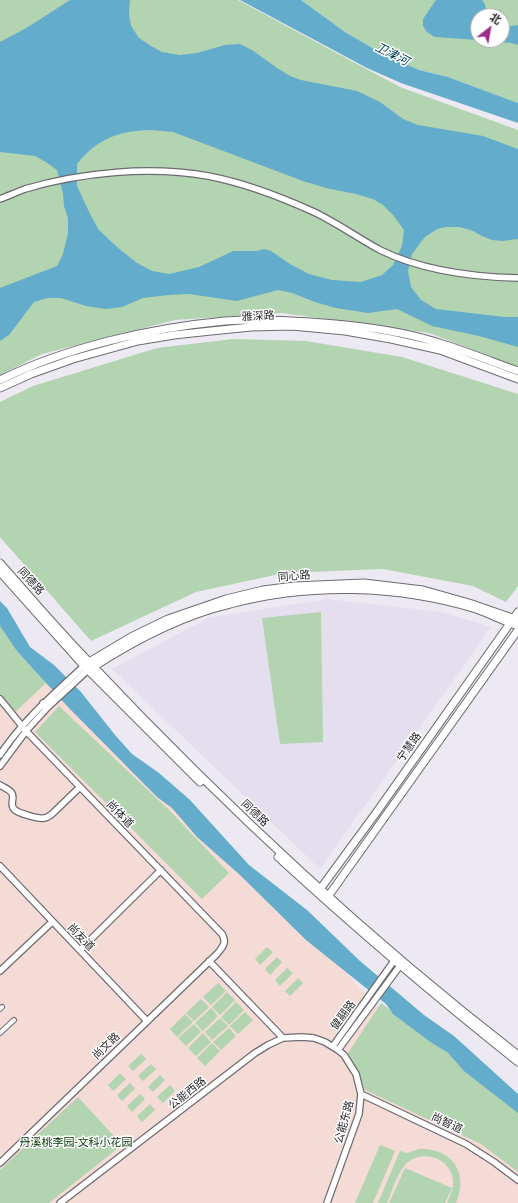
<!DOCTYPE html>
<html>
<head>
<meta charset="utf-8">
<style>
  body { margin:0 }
  #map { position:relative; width:518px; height:1203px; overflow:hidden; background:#ede9f2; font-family:Ubuntu,"Noto Sans SC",sans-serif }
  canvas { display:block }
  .north { position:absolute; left:470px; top:8px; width:40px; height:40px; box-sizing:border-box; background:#fff; border:1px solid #a9a9aa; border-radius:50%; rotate:31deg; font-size:11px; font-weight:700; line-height:16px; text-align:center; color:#28272a }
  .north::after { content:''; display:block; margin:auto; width:14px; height:18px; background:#9b2a88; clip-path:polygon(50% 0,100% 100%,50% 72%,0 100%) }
</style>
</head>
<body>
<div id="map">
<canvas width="518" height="1203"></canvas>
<div class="north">北</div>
</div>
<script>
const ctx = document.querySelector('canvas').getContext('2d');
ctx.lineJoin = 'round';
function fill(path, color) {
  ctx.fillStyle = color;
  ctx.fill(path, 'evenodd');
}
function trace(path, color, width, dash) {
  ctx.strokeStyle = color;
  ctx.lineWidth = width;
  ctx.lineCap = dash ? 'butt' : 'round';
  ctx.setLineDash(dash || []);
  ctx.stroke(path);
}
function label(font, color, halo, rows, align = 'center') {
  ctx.font = font + ' Ubuntu,"Noto Sans SC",sans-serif';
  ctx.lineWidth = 3;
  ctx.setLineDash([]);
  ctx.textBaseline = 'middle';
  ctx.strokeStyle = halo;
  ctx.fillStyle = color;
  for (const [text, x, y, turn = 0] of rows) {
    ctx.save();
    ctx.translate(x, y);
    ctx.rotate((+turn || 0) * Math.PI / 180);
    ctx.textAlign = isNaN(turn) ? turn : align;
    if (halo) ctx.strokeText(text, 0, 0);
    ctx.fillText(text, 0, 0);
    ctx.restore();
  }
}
fill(new Path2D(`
  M327 599 442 612 491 627 320 869 112 669 208 618Z`), '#e5deee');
fill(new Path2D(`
  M0 617 29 649 379 1007 518 1114V1203H0Z`), '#f4dbd5');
fill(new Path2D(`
  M0 0H238L400 87 518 130V367L429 333 282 313 175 320 42 354 0 375Z
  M301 0H518V103L448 77 419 70 381 53 345 32ZM478 16H502V40H478Z
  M233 339 306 341 402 357 518 394V586L506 602 473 586 383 569 284 573 196 592 91 641 0 537V402L33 386 157 348Z
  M321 612 323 742 280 744 262 618Z
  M0 624 46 683 15 712 0 694Z
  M59 706 171 812 229 873 202 899 35 732Z
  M267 947 273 952 260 965 255 959Z
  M277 957 282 962 270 975 265 969Z
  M287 968 293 973 280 986 275 980Z
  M298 978 303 983 290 996 285 991Z
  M218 983 226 991 211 1005 203 997Z
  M227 992 235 1000 220 1015 212 1007Z
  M201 999 209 1007 194 1021 186 1013Z
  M236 1002 244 1010 229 1025 221 1017Z
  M381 1003 518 1106V1172L481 1144 365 1090 348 1053Z
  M211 1008 218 1016 203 1031 195 1023Z
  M245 1012 253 1020 238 1034 230 1026Z
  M185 1014 193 1022 177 1037 170 1029Z
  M220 1018 228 1026 212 1040 205 1032Z
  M194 1024 201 1032 186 1046 178 1038Z
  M229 1028 236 1036 221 1050 213 1042Z
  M203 1033 211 1042 196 1056 188 1048Z
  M212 1043 220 1051 205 1066 197 1058Z
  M141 1054 146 1059 133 1071 128 1066Z
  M151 1064 156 1069 143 1081 138 1076Z
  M120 1073 126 1079 113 1091 108 1085Z
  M160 1075 165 1080 153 1092 148 1087Z
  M130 1083 135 1089 122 1101 117 1095Z
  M170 1085 175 1091 163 1103 157 1097Z
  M140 1094 145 1099 132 1112 127 1106Z
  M78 1097 122 1145 49 1203H0V1170Z
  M150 1104 155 1110 142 1122 137 1116Z
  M380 1145 395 1151 373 1203H355Z
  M419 1149C452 1147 469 1173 456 1203H447C450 1195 454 1188 453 1180 450 1157 421 1149 406 1164 397 1173 392 1192 387 1203H378L400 1151 407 1153Z
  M405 1168 452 1188 445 1203H389Z`), '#b2d4b0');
fill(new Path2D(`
  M70 0H130L129 14 131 26 139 38 151 46 162 52 179 55 197 53 225 45 240 44 252 50 277 68 290 76 301 80 357 91 380 102 403 119 418 125 483 136 518 149V239L502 241 492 240 482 236 471 230 459 227H446L437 229 425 237 412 254 408 271 411 287 421 300 436 309 505 317H518V347L479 336 432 326 397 309 368 313 336 308 315 302 292 293 278 290 237 301 189 294 169 295 143 298 122 307 106 309 86 306 61 298H47L34 302 9 335 0 341V288L57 266 63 254 68 233V218L64 206 63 194 57 170 46 162 35 156 0 152V42L28 27ZM151 130 173 132 303 181 326 188 356 194 373 199 383 205 393 215 404 230 402 246 393 265 382 275 361 282 332 280 309 274 290 264 271 251 264 249 257 251H233L199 267 169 274 152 271 137 263 117 247 99 230 90 214 77 186V164C98 138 119 131 151 130Z
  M240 0H301L345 32 381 53 419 70 448 77 518 103V123L401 83 367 68Z
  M436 0H482L485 4 487 16H478V40L435 37 427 32 423 26V19Z
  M518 25V45L511 43 480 40H502V26L506 27Z
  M0 601 7 608 30 647 54 665 81 692 115 735 132 754 159 773 190 800 249 865 307 910 360 961 424 1015 454 1036 518 1094V1113L464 1071 448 1053 429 1041 393 1014 386 1004 306 940 240 875 197 837 172 808 157 797 68 707 17 651 0 626Z`), '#63accc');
const pedestrian = new Path2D(`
  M0 1009 2 1007
  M0 1033 14 1020`);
const minor = new Path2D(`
  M0 199C8 196 17 192 25 189 82 172 150 166 208 176 245 183 281 197 314 212 337 223 358 238 380 250 423 271 471 277 518 278
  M0 699 26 731 222 934C227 942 223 947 217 954L0 1163
  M48 707 88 670
  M0 755C22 721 54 694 84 666
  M0 766 26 731 48 707 43 703
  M0 785C3 787 8 789 11 792 16 797 9 804 14 809 17 813 38 819 44 818 47 818 49 816 52 814L80 787
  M0 866 147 1021
  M80 950 161 870
  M209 961 283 1038
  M0 971 52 922
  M333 1046 396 958
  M338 1050 402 963
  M361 1094 466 1144 494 1162 518 1180
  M60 1203 255 1053 268 1045 283 1038 302 1037 314 1038 325 1042 338 1050 344 1055 356 1074 361 1094 359 1114 327 1203`);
const tertiary = new Path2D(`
  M84 665 131 637 168 619 226 599 263 590 294 586 364 583 423 590 469 603 518 620
  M90 669C133 641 179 616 230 604 310 583 397 585 476 609 490 614 504 621 518 626`);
const secondary = new Path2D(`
  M0 380C67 347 150 328 225 321 253 319 281 320 310 322 340 324 370 327 400 333 441 341 479 357 518 371
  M0 388 31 374 73 359 138 341 174 335 211 331 251 327 292 326 345 331 391 339 440 350 518 379
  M0 563C29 596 58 630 89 662 222 803 364 936 518 1055
  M0 572 84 666 200 782
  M278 857C355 928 435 996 518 1062
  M318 892 376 813 518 612
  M327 898 518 630`);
trace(pedestrian, '#6e6a72', 6);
trace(minor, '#6e6a72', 8);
trace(tertiary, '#6e6a72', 9);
trace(secondary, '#6e6a72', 9);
trace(pedestrian, '#fff', 4);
trace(minor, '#fff', 5.5);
trace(tertiary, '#fff', 7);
trace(secondary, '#fff', 7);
label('11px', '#28272a', '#fff', [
  ["雅深路",258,316,-3],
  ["同心路",294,576,-5],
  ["同德路",31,581,48],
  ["宁慧路",409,747,-55],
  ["同德路",255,813,44],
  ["尚体道",120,814,46],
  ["尚友道",81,937,46],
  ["健翮路",343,1015,-54],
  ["尚文路",106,1046,-44],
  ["公能西路",187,1093,-38],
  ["公能东路",344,1122,-74],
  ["尚智道",447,1123,25]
]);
label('11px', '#003503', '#fff', [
  ["丹溪桃李园-文科小花园",76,1142]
]);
label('italic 12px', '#004259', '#fff', [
  ["卫津河",392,54,27]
]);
</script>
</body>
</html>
